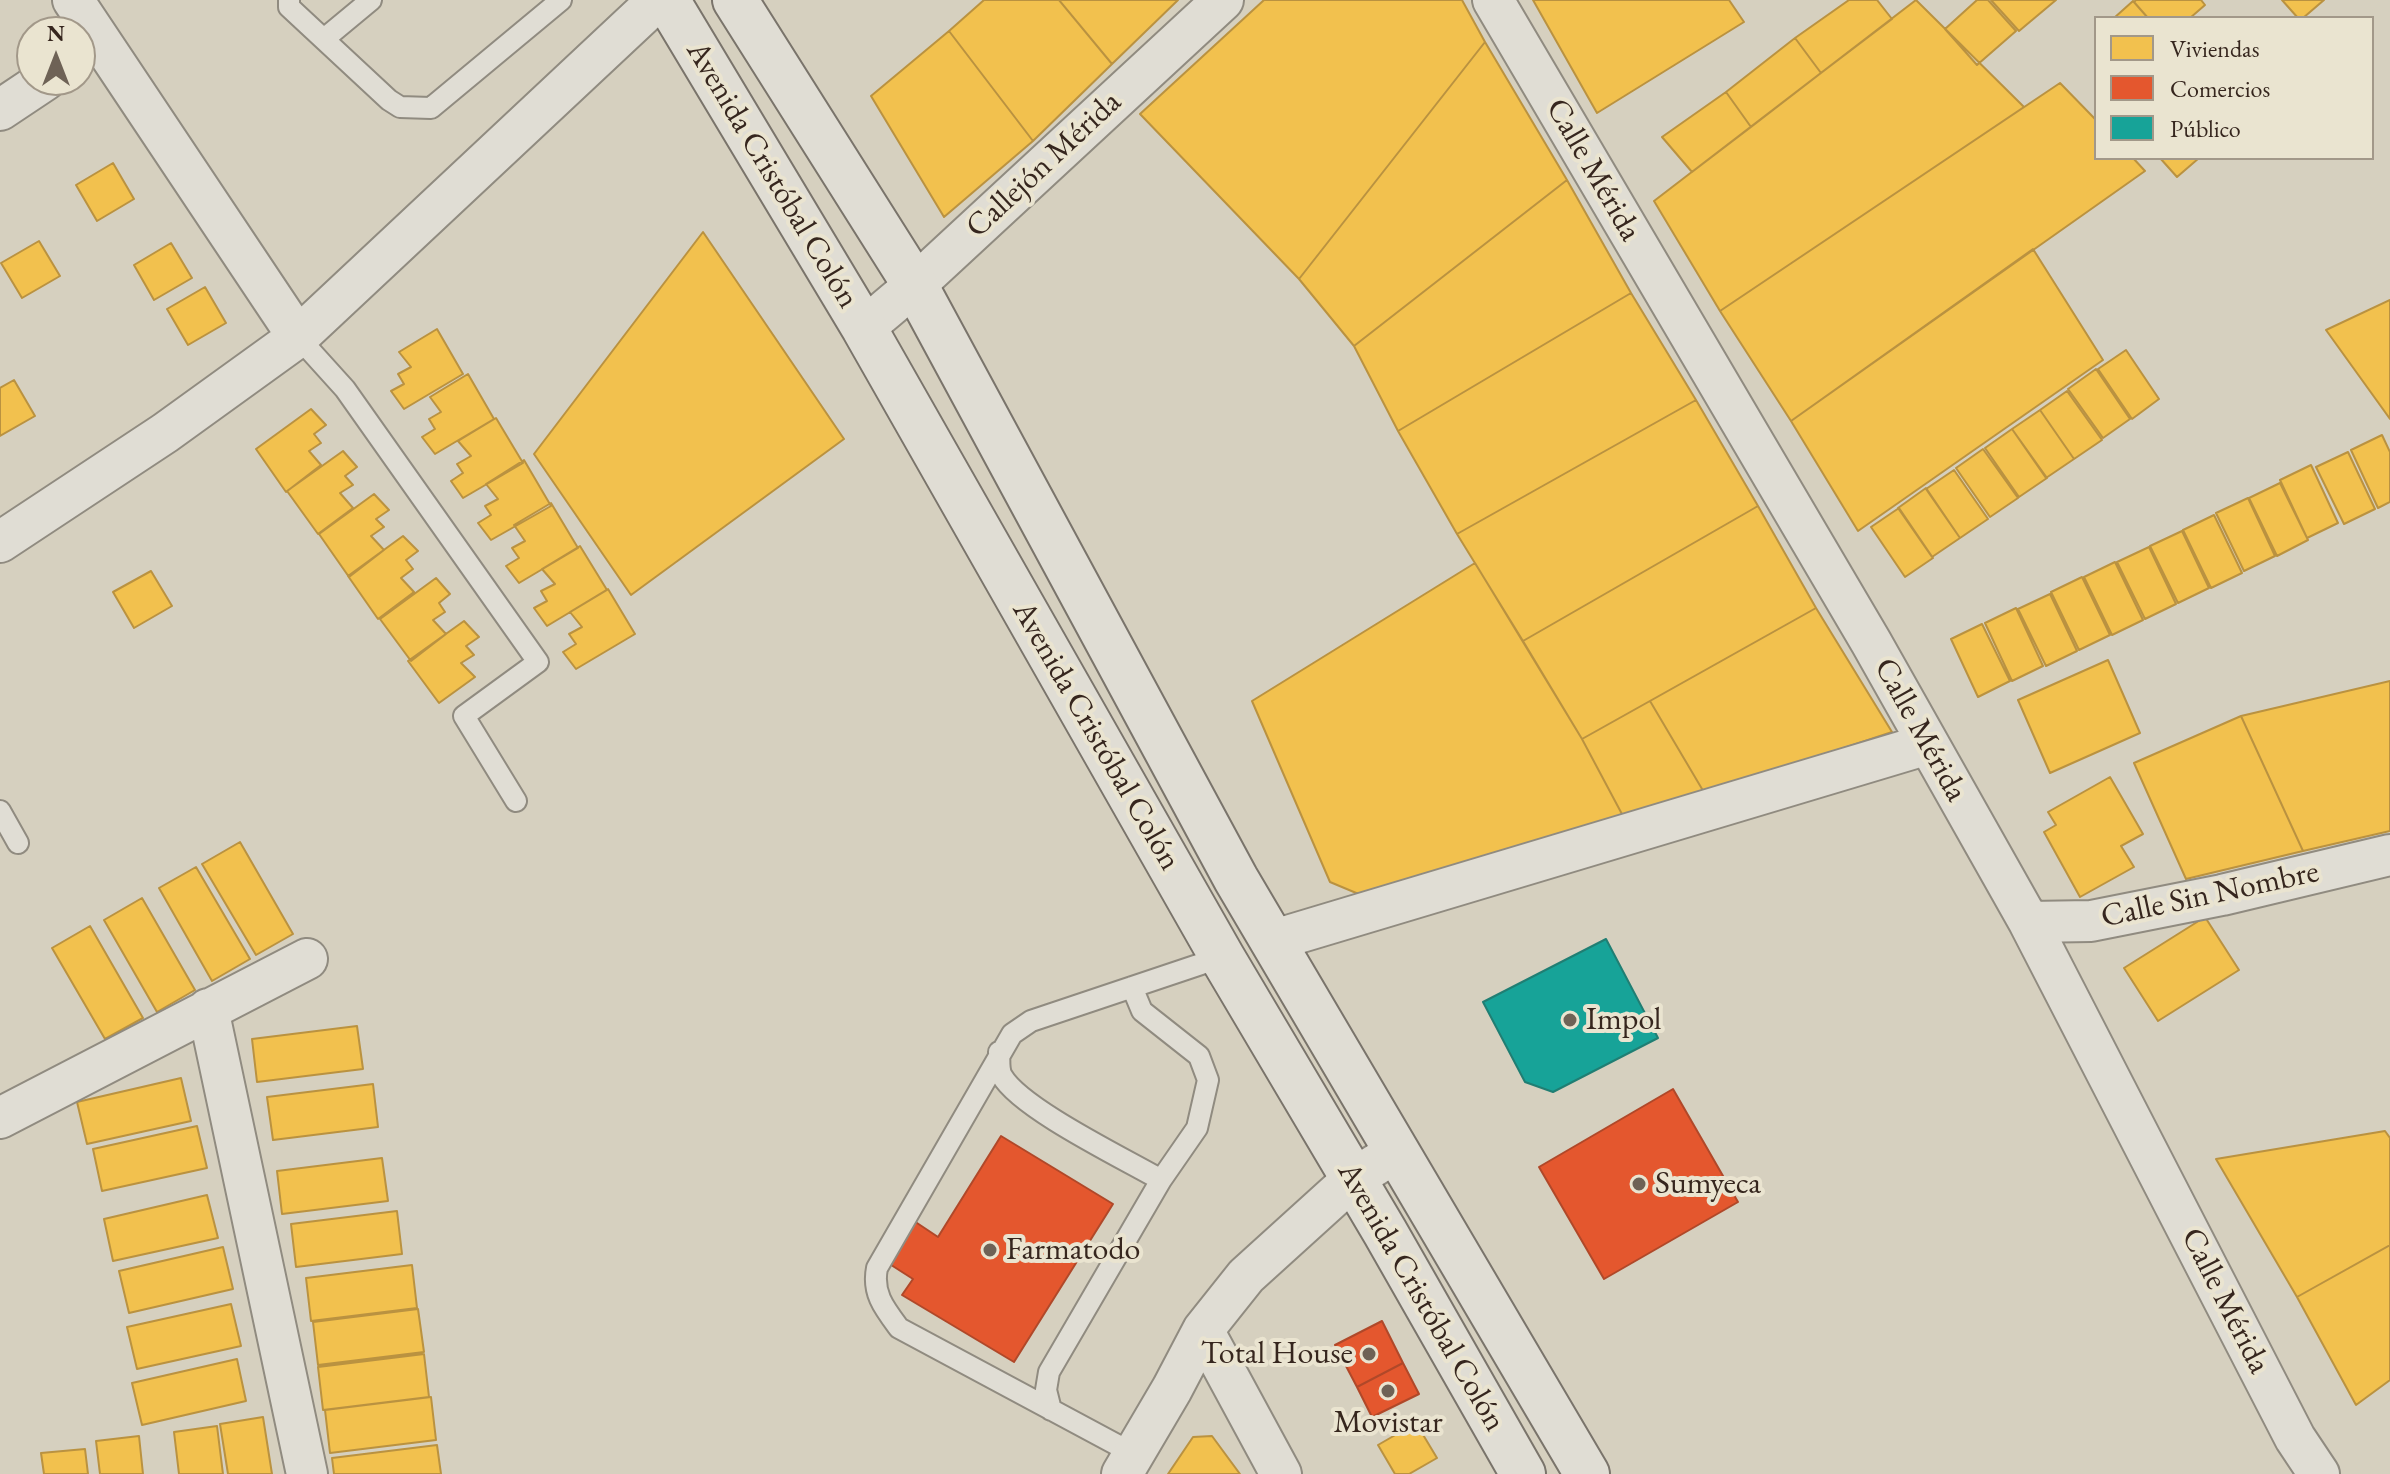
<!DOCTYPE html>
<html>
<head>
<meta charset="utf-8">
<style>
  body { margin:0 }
  #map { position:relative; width:2390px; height:1474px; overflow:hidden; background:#d6d0bf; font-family:"EB Garamond",serif }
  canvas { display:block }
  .legend { position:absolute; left:2094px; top:16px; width:280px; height:144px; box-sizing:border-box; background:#eae4d0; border:2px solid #a29889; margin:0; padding:10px 14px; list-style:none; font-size:24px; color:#36261e }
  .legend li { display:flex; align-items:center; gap:16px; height:40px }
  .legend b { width:40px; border:2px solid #a29889 }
  .north { position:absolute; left:16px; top:16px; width:80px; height:80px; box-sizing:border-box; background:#eae4d0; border:2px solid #a29889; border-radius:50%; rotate:0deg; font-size:22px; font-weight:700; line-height:32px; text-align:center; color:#36261e }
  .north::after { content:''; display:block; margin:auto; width:28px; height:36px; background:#6e6256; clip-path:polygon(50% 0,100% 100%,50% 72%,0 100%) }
</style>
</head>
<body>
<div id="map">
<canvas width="2390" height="1474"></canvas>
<ul class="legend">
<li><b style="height:22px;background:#f2c14e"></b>Viviendas</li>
<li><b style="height:22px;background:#e4572e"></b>Comercios</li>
<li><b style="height:22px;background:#17a398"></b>Público</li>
</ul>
<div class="north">N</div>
</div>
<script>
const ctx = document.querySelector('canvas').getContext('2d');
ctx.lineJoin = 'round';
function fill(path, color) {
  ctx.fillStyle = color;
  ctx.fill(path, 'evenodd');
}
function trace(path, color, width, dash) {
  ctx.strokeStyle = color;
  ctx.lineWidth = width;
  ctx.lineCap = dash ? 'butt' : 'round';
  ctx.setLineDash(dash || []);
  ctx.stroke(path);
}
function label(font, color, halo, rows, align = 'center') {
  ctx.font = font + ' "EB Garamond",serif';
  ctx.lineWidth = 8;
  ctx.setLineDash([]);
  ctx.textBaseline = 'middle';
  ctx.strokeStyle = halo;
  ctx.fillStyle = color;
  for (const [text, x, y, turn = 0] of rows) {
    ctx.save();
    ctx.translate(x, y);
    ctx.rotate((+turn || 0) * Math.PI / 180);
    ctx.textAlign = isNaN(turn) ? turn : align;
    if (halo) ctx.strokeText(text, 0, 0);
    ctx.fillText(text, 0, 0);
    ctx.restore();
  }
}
const homes = new Path2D(`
  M984 0H1059L1112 64 1033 141 949 31Z
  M1059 0H1178L1112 64Z
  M1264 0H1462L1485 42 1299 279 1140 114Z
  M1533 0H1729L1744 22 1597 113Z
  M1849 0H1877L1892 19 1821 73 1795 38Z
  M1916 0 2024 107 1720 311 1654 201Z
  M1977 0H1988L2016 31 1977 65 1945 29Z
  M1991 0H2056L2019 31Z
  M2136 0H2201L2205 5 2190 18H2148L2134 2Z
  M2282 0H2324L2303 18H2298Z
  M2133 1 2148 18H2114Z
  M949 31 1033 141 944 217 871 96Z
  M1795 38 1821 73 1751 127 1726 92Z
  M1485 42 1567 180 1354 346 1299 279Z
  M2060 83 2096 120V158H2133L2145 171 1791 421 1720 311Z
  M1726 92 1751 127 1692 172 1662 137Z
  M2160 158H2199L2177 177Z
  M113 163 134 199 97 221 76 185Z
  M1567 180 1631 293 1398 431 1354 346Z
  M703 232 844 439 631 595 534 454Z
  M39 241 60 276 22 298 1 263Z
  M171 243 192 278 154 300 134 265Z
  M2033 249 2103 360 1858 531 1791 421Z
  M205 287 226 323 188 345 167 309Z
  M1631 293 1696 400 1457 534 1398 431Z
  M2390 300V419L2326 330Z
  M437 329 463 374 404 409 391 391 404 384 398 374 411 367 399 352Z
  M2126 350 2159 399 2132 419 2098 369Z
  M2096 369 2130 419 2103 438 2068 389Z
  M468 374 494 419 435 454 422 437 435 429 429 419 441 412 430 397Z
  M14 380 35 416 0 436V388Z
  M2067 391 2102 440 2074 459 2040 410Z
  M1696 400 1758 506 1523 641 1457 534Z
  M311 409 326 425 314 434 321 443 309 451 321 465 286 492 256 449Z
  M2040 410 2074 459 2046 478 2012 429Z
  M496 418 523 463 463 498 451 481 463 473 457 464 471 456 458 441Z
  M2012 429 2047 478 2019 497 1985 448Z
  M2382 435 2390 452V502L2378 508 2351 450Z
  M1983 449 2018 498 1990 517 1956 468Z
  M343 451 357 467 345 476 353 485 340 493 353 508 318 534 287 491Z
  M2348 452 2375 509 2344 524 2316 467Z
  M524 460 551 506 491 540 478 523 491 515 485 506 498 499 486 484Z
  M2311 465 2338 523 2307 538 2280 480Z
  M1954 470 1988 519 1960 538 1926 489Z
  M2280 483 2308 540 2277 556 2249 498Z
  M1926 488 1960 538 1932 557 1898 508Z
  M374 494 389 510 376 519 384 527 371 536 384 550 349 577 319 534Z
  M2248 498 2275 556 2244 571 2216 513Z
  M551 503 578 548 519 583 506 566 519 558 512 548 525 541 514 525Z
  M1758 506 1816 608 1582 739 1523 641Z
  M1899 508 1933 558 1905 577 1871 527Z
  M2214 515 2242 573 2211 588 2183 530Z
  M2182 531 2209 588 2178 603 2150 546Z
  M403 536 418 551 406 560 413 569 401 578 414 592 378 619 348 576Z
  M580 546 607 590 547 626 534 608 547 601 541 591 555 584 542 569Z
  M2149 547 2176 604 2145 619 2117 562Z
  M2115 562 2143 620 2112 635 2084 577Z
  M1475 563 1582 739 1623 816 1361 895 1330 882 1252 701Z
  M151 571 172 606 134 628 113 592Z
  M2082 577 2110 635 2079 650 2051 592Z
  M436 578 450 594 439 603 445 612 433 620 446 634 411 661 380 619Z
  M608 589 635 634 576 669 563 652 576 644 569 634 582 627 570 612Z
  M2050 594 2077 651 2046 666 2018 609Z
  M1816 608 1892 732 1705 794 1650 701Z
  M2016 608 2043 666 2012 681 1985 623Z
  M464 621 479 637 466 646 474 655 461 663 475 677 439 703 408 661Z
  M1982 624 2010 681 1978 697 1951 639Z
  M2108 660 2140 733 2050 773 2018 700Z
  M2390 681V831L2303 851 2241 716Z
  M1650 701 1705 794 1623 816 1582 739Z
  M2241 716 2303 851 2186 879 2134 763Z
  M2110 777 2143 834 2121 846 2134 867 2080 897 2044 832 2056 825 2048 812Z
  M240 842 293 934 256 955 202 864Z
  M196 867 250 959 212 981 159 888Z
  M142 898 195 990 157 1012 104 920Z
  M2205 917 2239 970 2158 1021 2124 968Z
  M90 926 143 1018 105 1039 52 948Z
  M357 1026 363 1069 257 1082 252 1039Z
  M181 1078 191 1121 87 1144 77 1102Z
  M373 1084 378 1127 273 1140 267 1097Z
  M197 1126 207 1168 102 1191 93 1149Z
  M2385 1131 2390 1138V1245L2297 1297 2216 1159Z
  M382 1158 388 1201 282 1214 277 1171Z
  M207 1195 218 1238 113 1261 104 1219Z
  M397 1211 402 1254 296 1267 291 1224Z
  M2390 1245V1380L2356 1405 2297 1297Z
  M223 1247 233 1289 129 1313 119 1271Z
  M412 1265 417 1308 311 1321 306 1278Z
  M231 1304 241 1346 137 1369 127 1327Z
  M418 1309 424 1352 318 1365 313 1322Z
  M424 1354 429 1397 323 1410 318 1367Z
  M237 1359 246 1401 142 1425 132 1383Z
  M431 1397 436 1440 330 1453 325 1410Z
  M263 1417 272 1474H228L220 1424Z
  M1416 1423 1437 1458 1409 1474H1395L1378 1445Z
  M217 1426 223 1474H179L174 1432Z
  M139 1436 143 1474H100L96 1441Z
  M1212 1436 1240 1474H1168L1193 1437Z
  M437 1445 441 1474H334L332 1458Z
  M85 1449 88 1474H44L41 1453Z`);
fill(homes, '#f2c14e');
trace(homes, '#ba9240', 2);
const shops = new Path2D(`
  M1673 1089 1738 1202 1604 1279 1539 1167Z
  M1001 1136 1113 1204 1014 1362 902 1295 913 1279 888 1263 914 1221 938 1237Z
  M1382 1321 1403 1363 1357 1387 1335 1345Z
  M1403 1363 1419 1394 1372 1417 1357 1387Z`);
fill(shops, '#e4572e');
trace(shops, '#b04829', 2);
const public = new Path2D(`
  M1606 939 1658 1038 1553 1092 1525 1082 1483 1002Z`);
fill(public, '#17a398');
trace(public, '#207e73', 2);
const lane = new Path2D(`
  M289 0V7L389 100 400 107 431 108 561 0
  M324 39 371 0
  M298 337 345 389 538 662 464 716 516 801
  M0 811 18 843
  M999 1052C1000 1060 998 1069 1002 1076 1021 1109 1125 1159 1161 1180
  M1051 1410 1046 1390 1049 1372 1161 1180 1197 1128 1208 1080 1199 1056 1142 1011 1132 987
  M1134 1454 899 1328C884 1308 872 1293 877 1268L1012 1034 1031 1021 1222 957`);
const street = new Path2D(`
  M73 0 298 337
  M1493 0 1871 642 2029 922 2295 1438 2319 1474
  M0 110 45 80
  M864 328 915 285 1223 0
  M0 542 165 433 298 337 658 0
  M2029 922 2091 921 2222 895 2390 855
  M1271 941 1928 744
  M208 1009 307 1474
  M0 1118 307 959
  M1203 1330 1281 1474
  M1122 1474 1172 1389 1203 1330 1246 1276 1353 1179 1396 1152`);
const secondary = new Path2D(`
  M667 0 864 328 1222 957 1385 1232 1523 1474
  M735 0 915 285 1236 879 1587 1474`);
trace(lane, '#908b80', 24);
trace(street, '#908b80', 44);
trace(secondary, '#7a746b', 48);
trace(lane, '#e0ddd4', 20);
trace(street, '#e0ddd4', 40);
trace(secondary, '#e0ddd4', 44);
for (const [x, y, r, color] of [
  [1570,1020,8,"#6e6256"],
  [1639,1184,8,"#6e6256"],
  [990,1250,8,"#6e6256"],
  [1369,1354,8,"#6e6256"],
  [1388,1391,8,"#6e6256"]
]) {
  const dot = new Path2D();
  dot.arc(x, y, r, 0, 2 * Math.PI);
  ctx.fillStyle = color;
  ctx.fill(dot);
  trace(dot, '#eae4d0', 3);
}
label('32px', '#36261e', '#eae4d0', [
  ["Callejón Mérida",1044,165,-43],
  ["Calle Mérida",1593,170,60],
  ["Avenida Cristóbal Colón",772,175,59],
  ["Calle Mérida",1920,730,61],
  ["Avenida Cristóbal Colón",1096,736,60],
  ["Calle Sin Nombre",2210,895,-12],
  ["Avenida Cristóbal Colón",1421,1297,60],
  ["Calle Mérida",2225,1301,63]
]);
label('32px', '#36261e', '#eae4d0', [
  ["Impol",1586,1020],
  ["Sumyeca",1655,1184],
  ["Farmatodo",1006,1250],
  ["Total House",1353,1354,"right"],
  ["Movistar",1388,1423,"center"]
], 'left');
</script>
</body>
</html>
